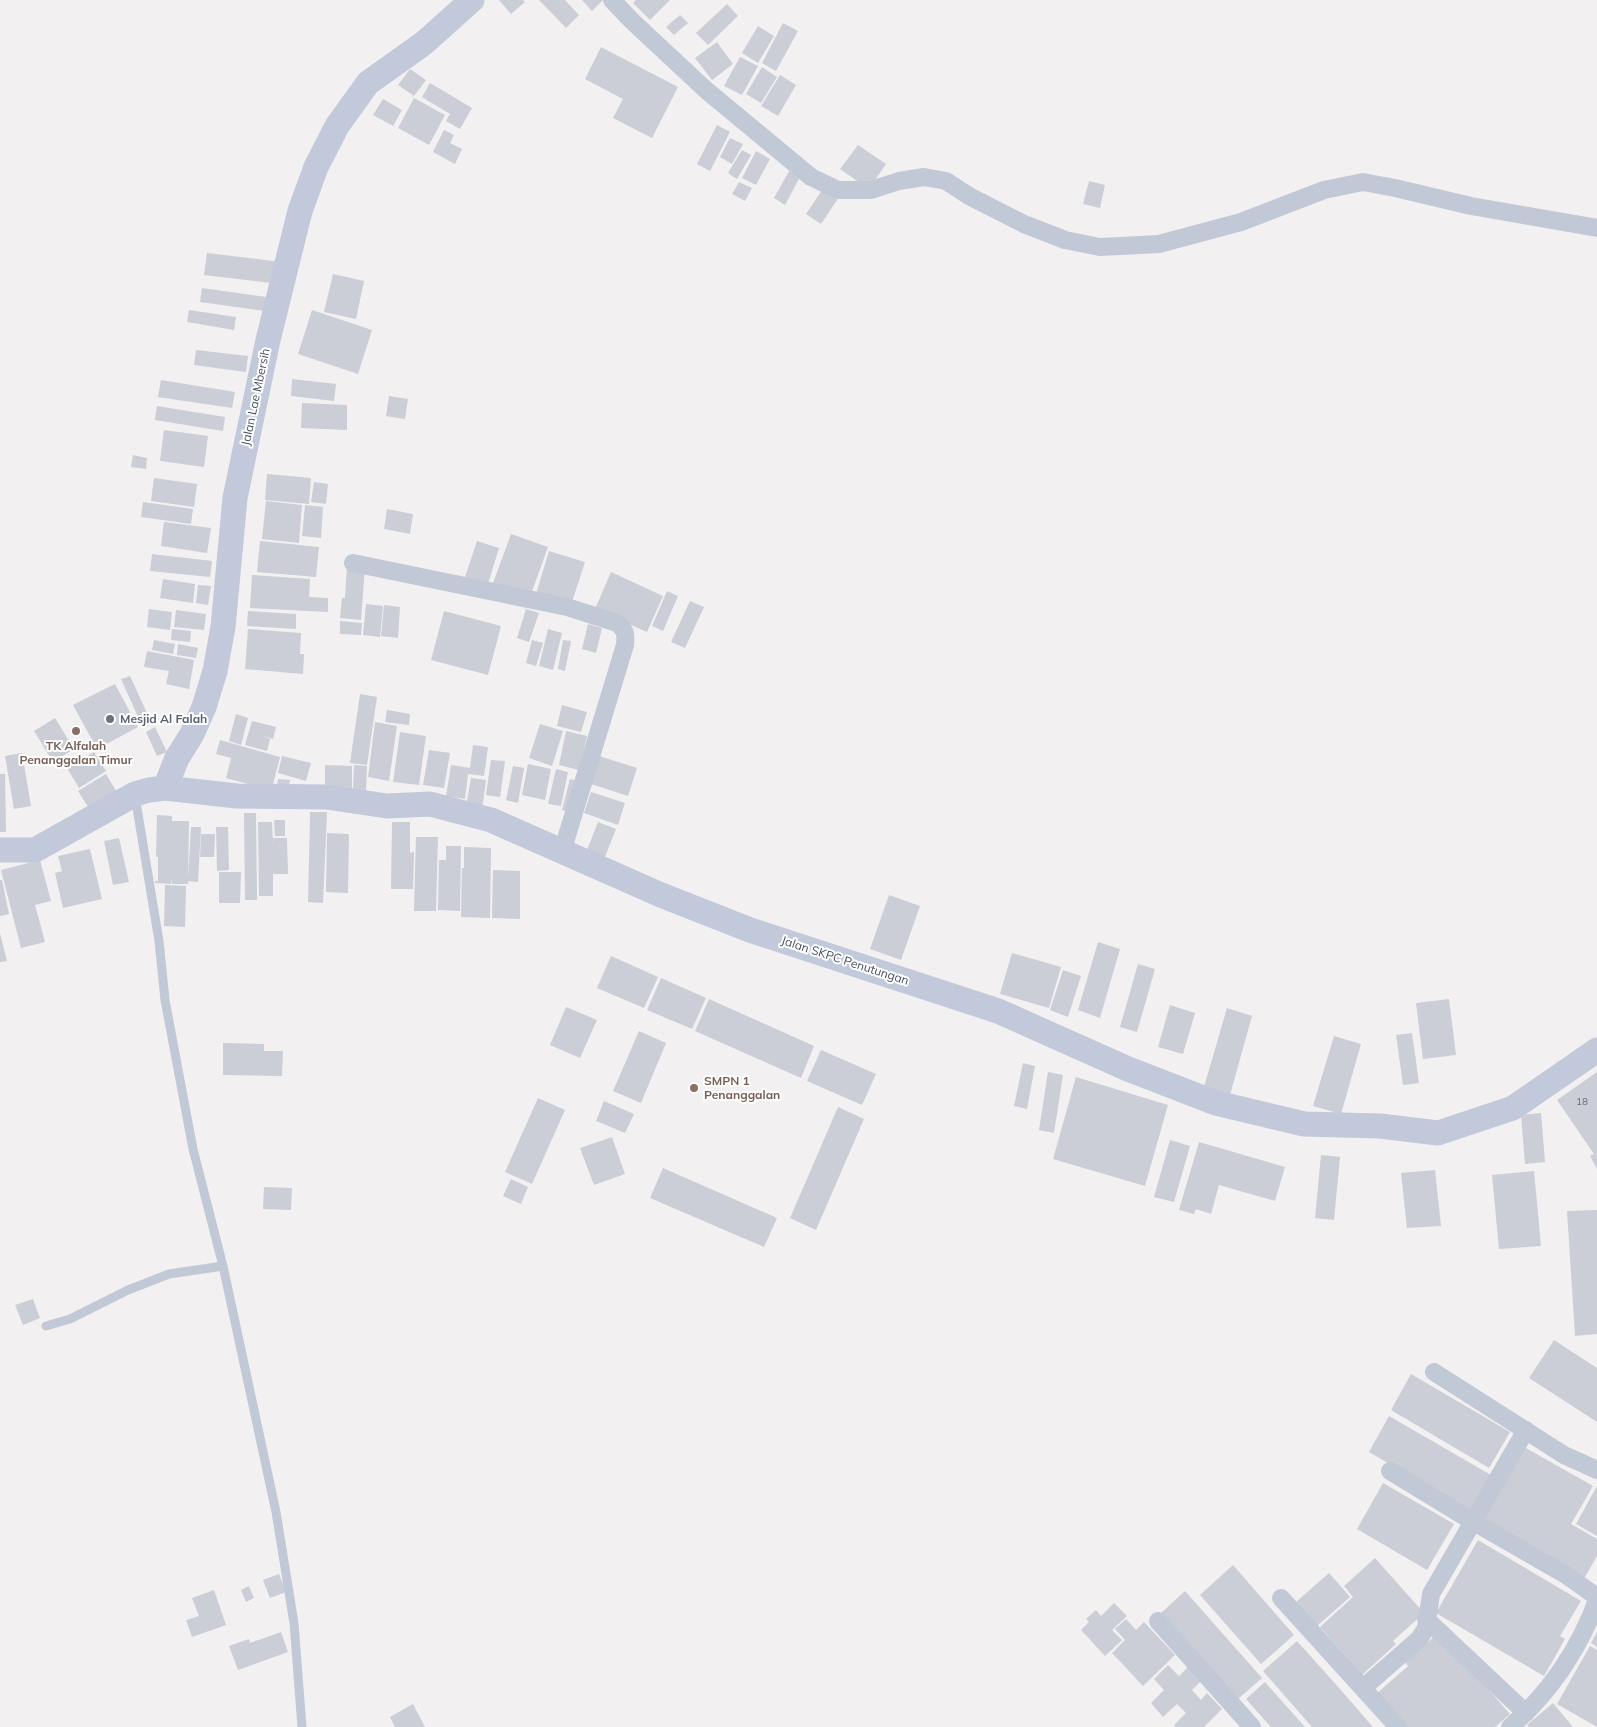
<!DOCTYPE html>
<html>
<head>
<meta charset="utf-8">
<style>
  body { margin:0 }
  canvas { display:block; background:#f2f0f0 }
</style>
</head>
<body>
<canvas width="1597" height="1727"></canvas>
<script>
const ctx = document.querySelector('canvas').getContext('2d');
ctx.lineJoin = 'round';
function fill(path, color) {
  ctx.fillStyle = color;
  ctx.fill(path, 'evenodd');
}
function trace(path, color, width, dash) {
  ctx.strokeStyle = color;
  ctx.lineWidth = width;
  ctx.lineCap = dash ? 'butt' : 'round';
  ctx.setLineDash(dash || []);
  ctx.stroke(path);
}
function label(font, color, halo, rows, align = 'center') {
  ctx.font = font + ' Mulish,sans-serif';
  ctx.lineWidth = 4;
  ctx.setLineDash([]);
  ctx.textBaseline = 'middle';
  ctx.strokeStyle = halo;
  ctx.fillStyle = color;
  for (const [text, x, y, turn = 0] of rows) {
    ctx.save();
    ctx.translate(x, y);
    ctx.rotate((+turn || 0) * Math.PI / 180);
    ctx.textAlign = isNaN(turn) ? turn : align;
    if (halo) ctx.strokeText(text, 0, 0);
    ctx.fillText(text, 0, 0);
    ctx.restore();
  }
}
fill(new Path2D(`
  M499 0H523L525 2 511 14Z
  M539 0H565L579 15 566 28Z
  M582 0H603L592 11Z
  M636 0H670L650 20 633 3Z
  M727 4 738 16 708 45 696 33Z
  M680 15 688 23 674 35 666 27Z
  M783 23 798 31 776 71 762 63Z
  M758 26 774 36 758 63 742 53Z
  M717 42 733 64 712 80 695 58Z
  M601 47 678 87 652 138 613 118 623 99 585 79Z
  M740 57 758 66 742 95 724 86Z
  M762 67 777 77 761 103 746 94Z
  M410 69 426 80 414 96 398 85Z
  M780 75 796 85 778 116 761 106Z
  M430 83 472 108 460 129 446 121 450 114 422 97Z
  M414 98 445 115 429 145 398 128Z
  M383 99 402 110 393 126 373 115Z
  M717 125 730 132 710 171 697 164Z
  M444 130 454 135 450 143 462 149 455 164 433 152Z
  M730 138 743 144 732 164 720 157Z
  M858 145 886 164 869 189 840 169Z
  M742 150 751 155 737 179 728 173Z
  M756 151 770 159 756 185 742 178Z
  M789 171 800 177 785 205 774 198Z
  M1089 181 1105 185 1100 208 1083 204Z
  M739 182 752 188 745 201 732 194Z
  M824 187 839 197 821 224 806 214Z
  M207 253 282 262 280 284 204 275Z
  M333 274 364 281 356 319 324 312Z
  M202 288 266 297 265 311 200 302Z
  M189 310 236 317 234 330 187 322Z
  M312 310 372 330 358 374 298 354Z
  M196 350 248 356 246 372 194 365Z
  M292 379 336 384 334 401 291 396Z
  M161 380 235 392 232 408 158 397Z
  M389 396 408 399 405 419 386 416Z
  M302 403 347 405V430L301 428Z
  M157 406 225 417 223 431 155 420Z
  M164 430 208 436 204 467 160 461Z
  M133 455 147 458 146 469 131 467Z
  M267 474 311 478 309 504 265 500Z
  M154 478 197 484 194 507 151 501Z
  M314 482 328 484 326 504 311 502Z
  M266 501 302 505 299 543 262 539Z
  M143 502 193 509 191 524 141 517Z
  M305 505 323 507 321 538 302 536Z
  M387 509 413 514 410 534 384 529Z
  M164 522 211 528 207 553 161 546Z
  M511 534 548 547 530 597 493 583Z
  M260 541 319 547 316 577 257 572Z
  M477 541 499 548 488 584 465 577Z
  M549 551 585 562 571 605 536 594Z
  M152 554 212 561 210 577 150 571Z
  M347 566 365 567 361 620 340 618 342 598H345Z
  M611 572 663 596 647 632 595 609Z
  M252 575 310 579 309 597 328 598V612L250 608Z
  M163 579 195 584 193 603 160 598Z
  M198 585 211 586 208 605 196 603Z
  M667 591 678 596 663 631 652 626Z
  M690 601 704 607 685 648 671 642Z
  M366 604 383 606 380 637 363 635Z
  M384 605 400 607 398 638 381 636Z
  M149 609 172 612 170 630 147 627Z
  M526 609 539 613 529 642 517 638Z
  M176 610 206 614 204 630 174 627Z
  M248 611 296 614V629L247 626Z
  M444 611 501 626 488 675 431 660Z
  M340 621 362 623 361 635 340 634Z
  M588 624 602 628 596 653 582 649Z
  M172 629 191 631 190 642 171 640Z
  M248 629 301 633 300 654H304L303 674 245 669Z
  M548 629 562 633 553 670 539 666Z
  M154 640 175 644 173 654 152 650Z
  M532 640 543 643 536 666 526 663Z
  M563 640 571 641 565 671 558 669Z
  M178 644 198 648 196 658 177 655Z
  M147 651 194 660 189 689 166 684 169 671 144 667Z
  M130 676 152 724 143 728 121 679Z
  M115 684 138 727 97 749 73 705Z
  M360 694 377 697 367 765 350 763Z
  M562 705 587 712 581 732 557 726Z
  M387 710 410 714 409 725 385 722Z
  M236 714 248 718 241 745 229 741Z
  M55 718 74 749 53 762 34 731Z
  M252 721 276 727 273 739 263 736 270 739 267 751 245 745Z
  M375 722 397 726 389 781 368 777Z
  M540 724 563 731 552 766 529 758Z
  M155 727 167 752 157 756 146 732Z
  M566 731 587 736 579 770 559 765Z
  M400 732 426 736 419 785 393 782Z
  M220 740 280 757 272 788 259 787 226 778 231 758 216 754Z
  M473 745 488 747 484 776 468 774 465 799 446 796 451 765 470 768Z
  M429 750 450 753 444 788 423 785Z
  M94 752 106 771 79 788 67 768Z
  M22 753 31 806 14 809 5 756Z
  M282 756 311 763 306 781 278 773Z
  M599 756 637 768 628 796 591 784Z
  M491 760 505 761 500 797 486 795Z
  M528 764 551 769 545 800 522 795Z
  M325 765 352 766V789L325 785Z
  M354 765 367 766 366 791 353 790Z
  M513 766 524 768 518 803 506 800Z
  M556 769 568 772 561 806 548 804Z
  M0 774H5L6 832H0Z
  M106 774 118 794 90 810 78 791Z
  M471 778 486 780 482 810 466 807Z
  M278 779 290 780 289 786 277 785Z
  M570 779 578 781 570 812 562 810Z
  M591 792 625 803 618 825 584 813Z
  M310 812H327L323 903 308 902Z
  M244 813H256L257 900H245Z
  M157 815 172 816V821H189L188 884H172V878L171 884 155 883V881H158V857H156Z
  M274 820H285V836H275Z
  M258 822H272L273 845V838H287L288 874H273V896H259Z
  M392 822H410V853L414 852 413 889H391Z
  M598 822 616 829 603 862 585 855Z
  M191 827H201L198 882 188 881Z
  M216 827H228L229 870 217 871Z
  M327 833 349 834 348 893 326 892Z
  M201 834H215L214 857H200Z
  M416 837H438L436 911H414Z
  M119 838 129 882 113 885 104 841Z
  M446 846H461L460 911 438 910 439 860H446Z
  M464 847 491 848 490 918 461 917 462 868H464Z
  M90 849 102 899 63 908 55 873 62 871 58 856Z
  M40 860 51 901 35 905 45 942 21 948 1 870Z
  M493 870 520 871V919L492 918Z
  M219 872H241L240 903H219Z
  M0 880H2L9 914 0 916Z
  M165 885 186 886 185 927 164 926Z
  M889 895 920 906 901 960 870 949Z
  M0 933 7 961 0 962Z
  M1098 942 1120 949 1100 1018 1078 1010Z
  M1012 953 1061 967 1049 1008 1000 994Z
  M611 956 658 977 644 1008 597 988Z
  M1138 964 1155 969 1137 1032 1120 1027Z
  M1063 970 1081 976 1068 1017 1050 1010Z
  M661 978 706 998 692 1029 647 1010Z
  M709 999 814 1046 801 1078 695 1031Z
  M1449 999 1456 1055 1423 1059 1416 1003Z
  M1170 1005 1195 1013 1183 1054 1158 1047Z
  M566 1007 597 1020 580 1058 550 1045Z
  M1227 1008 1252 1016 1230 1095 1204 1087Z
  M639 1031 666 1043 641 1103 613 1091Z
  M1412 1033 1419 1083 1403 1085 1396 1035Z
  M1334 1036 1361 1044 1341 1114 1313 1106Z
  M223 1043 264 1044V1051H283L282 1076 223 1075Z
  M821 1050 876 1074 862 1105 807 1081Z
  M1023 1063 1035 1066 1027 1109 1014 1106Z
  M1048 1072 1063 1075 1054 1133 1039 1130Z
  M1597 1072V1169L1590 1156 1594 1154 1557 1100Z
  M1076 1077 1168 1105 1145 1186 1053 1159Z
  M538 1098 565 1110 532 1184 505 1172Z
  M604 1101 634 1114 625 1133 596 1121Z
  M838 1107 864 1119 816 1230 790 1218Z
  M1541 1113 1545 1162 1525 1164 1521 1115Z
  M612 1137 625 1174 594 1185 580 1148Z
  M1170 1140 1190 1146 1174 1202 1154 1197Z
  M1199 1142 1285 1167 1275 1201 1219 1185 1211 1214 1196 1209 1194 1214 1179 1210Z
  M1321 1155 1340 1157 1334 1220 1315 1218Z
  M663 1168 777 1218 764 1247 650 1198Z
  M1435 1170 1441 1226 1407 1228 1401 1173Z
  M1534 1171 1541 1246 1499 1249 1492 1175Z
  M511 1179 528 1187 521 1204 503 1196Z
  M264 1187 292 1188 291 1210 263 1209Z
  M1597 1210V1334L1575 1336 1567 1211Z
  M33 1299 40 1318 23 1325 15 1305Z
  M1554 1340 1597 1368V1422L1529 1378Z
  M1411 1374 1510 1432 1489 1468 1391 1410Z
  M1389 1416 1491 1475 1470 1511 1369 1452Z
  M1524 1447 1593 1486 1571 1524 1597 1539V1556L1582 1582 1480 1523Z
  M1383 1483 1454 1524 1427 1570 1357 1529Z
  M1597 1486V1536L1576 1524Z
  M1478 1540 1581 1601 1560 1636 1565 1639 1544 1676 1436 1613Z
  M1375 1558 1424 1613 1393 1641 1396 1644 1362 1675 1320 1627 1353 1597 1344 1586Z
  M1233 1565 1294 1635 1261 1664 1200 1595Z
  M1329 1573 1350 1597 1317 1626 1296 1602Z
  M279 1574 286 1592 270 1598 263 1580Z
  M249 1586 254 1598 246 1602 241 1590Z
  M214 1590 226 1625 192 1637 186 1620 199 1616 192 1598Z
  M1185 1591 1262 1678 1238 1699 1161 1613Z
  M1114 1603 1127 1616 1112 1630 1122 1640 1105 1656 1081 1630 1089 1622 1086 1619 1096 1610 1101 1616Z
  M1126 1619 1136 1630 1144 1622 1175 1655 1143 1686 1112 1653 1125 1640 1115 1629Z
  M281 1632 288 1652 238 1670 229 1646 249 1639 250 1643Z
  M1597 1632V1647L1591 1643Z
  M1438 1633 1510 1714 1495 1727H1404L1375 1695 1408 1666 1405 1662Z
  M1297 1641 1340 1689 1373 1727H1312L1263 1671Z
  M1590 1646 1597 1650V1727L1557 1704Z
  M1168 1665 1179 1676 1188 1667 1201 1681 1192 1690 1201 1700 1207 1693 1222 1709 1204 1727H1176L1174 1725 1186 1713 1177 1704 1163 1717 1151 1703 1164 1690 1154 1679Z
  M1265 1682 1288 1708 1305 1727H1271L1269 1725 1246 1699Z
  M1553 1703 1573 1727H1529L1527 1725Z
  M413 1704 425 1727H395L390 1717Z`), '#cbced6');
trace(new Path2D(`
  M135 796 159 941 165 1000 193 1149 223 1266 276 1512 294 1623 302 1727
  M46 1326 70 1319 128 1290 169 1274 223 1266`), '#c2c9d6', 9);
trace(new Path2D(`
  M612 0 632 21 706 90 811 177 838 190H871L899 181 924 177 946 181 969 196 1024 224 1065 240 1100 247 1159 244 1241 222 1324 190 1363 182 1395 188 1471 206 1597 228
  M353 563 567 607 617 623C626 630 626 635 625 645L562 852
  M1434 1372 1564 1455 1597 1470
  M1390 1471 1472 1521 1566 1575 1597 1597
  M1281 1598 1398 1727
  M1426 1619 1526 1713
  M1158 1621 1252 1727
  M1363 1688 1419 1639 1426 1628 1431 1594 1526 1430
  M1510 1727C1549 1694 1580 1648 1597 1600`), '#c2c9d6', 18);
trace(new Path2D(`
  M165 788 177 758 192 734 204 707 215 671 223 627 235 498 268 340 300 211 316 167 337 126 368 83 424 43 472 0
  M0 850H35L135 794 149 790 165 788 237 796 326 797 387 806 430 804 491 820 661 895 750 930 998 1011 1128 1069 1216 1103 1304 1124 1380 1126 1438 1133 1513 1108 1597 1050`), '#c1c9da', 25);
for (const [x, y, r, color] of [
  [110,719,5,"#6b7280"],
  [76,731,5,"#8d6e63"],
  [694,1088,5,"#8d6e63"]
]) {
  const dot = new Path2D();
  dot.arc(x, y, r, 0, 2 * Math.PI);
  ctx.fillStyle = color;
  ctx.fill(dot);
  trace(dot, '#fff', 2);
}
label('10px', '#676f7d', null, [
  ["18",1582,1102]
]);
label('12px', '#464f5f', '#fff', [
  ["Jalan Lae Mbersih",256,397,-78],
  ["Jalan SKPC Penutungan",845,961,18]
]);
label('bold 12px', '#5b616d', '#fff', [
  ["Mesjid Al Falah",120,719]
], 'left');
label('bold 12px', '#785e54', '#fff', [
  ["TK Alfalah",76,746],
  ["Penanggalan Timur",76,760],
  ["SMPN 1",704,1081,"left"],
  ["Penanggalan",704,1095,"left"]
]);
</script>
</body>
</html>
